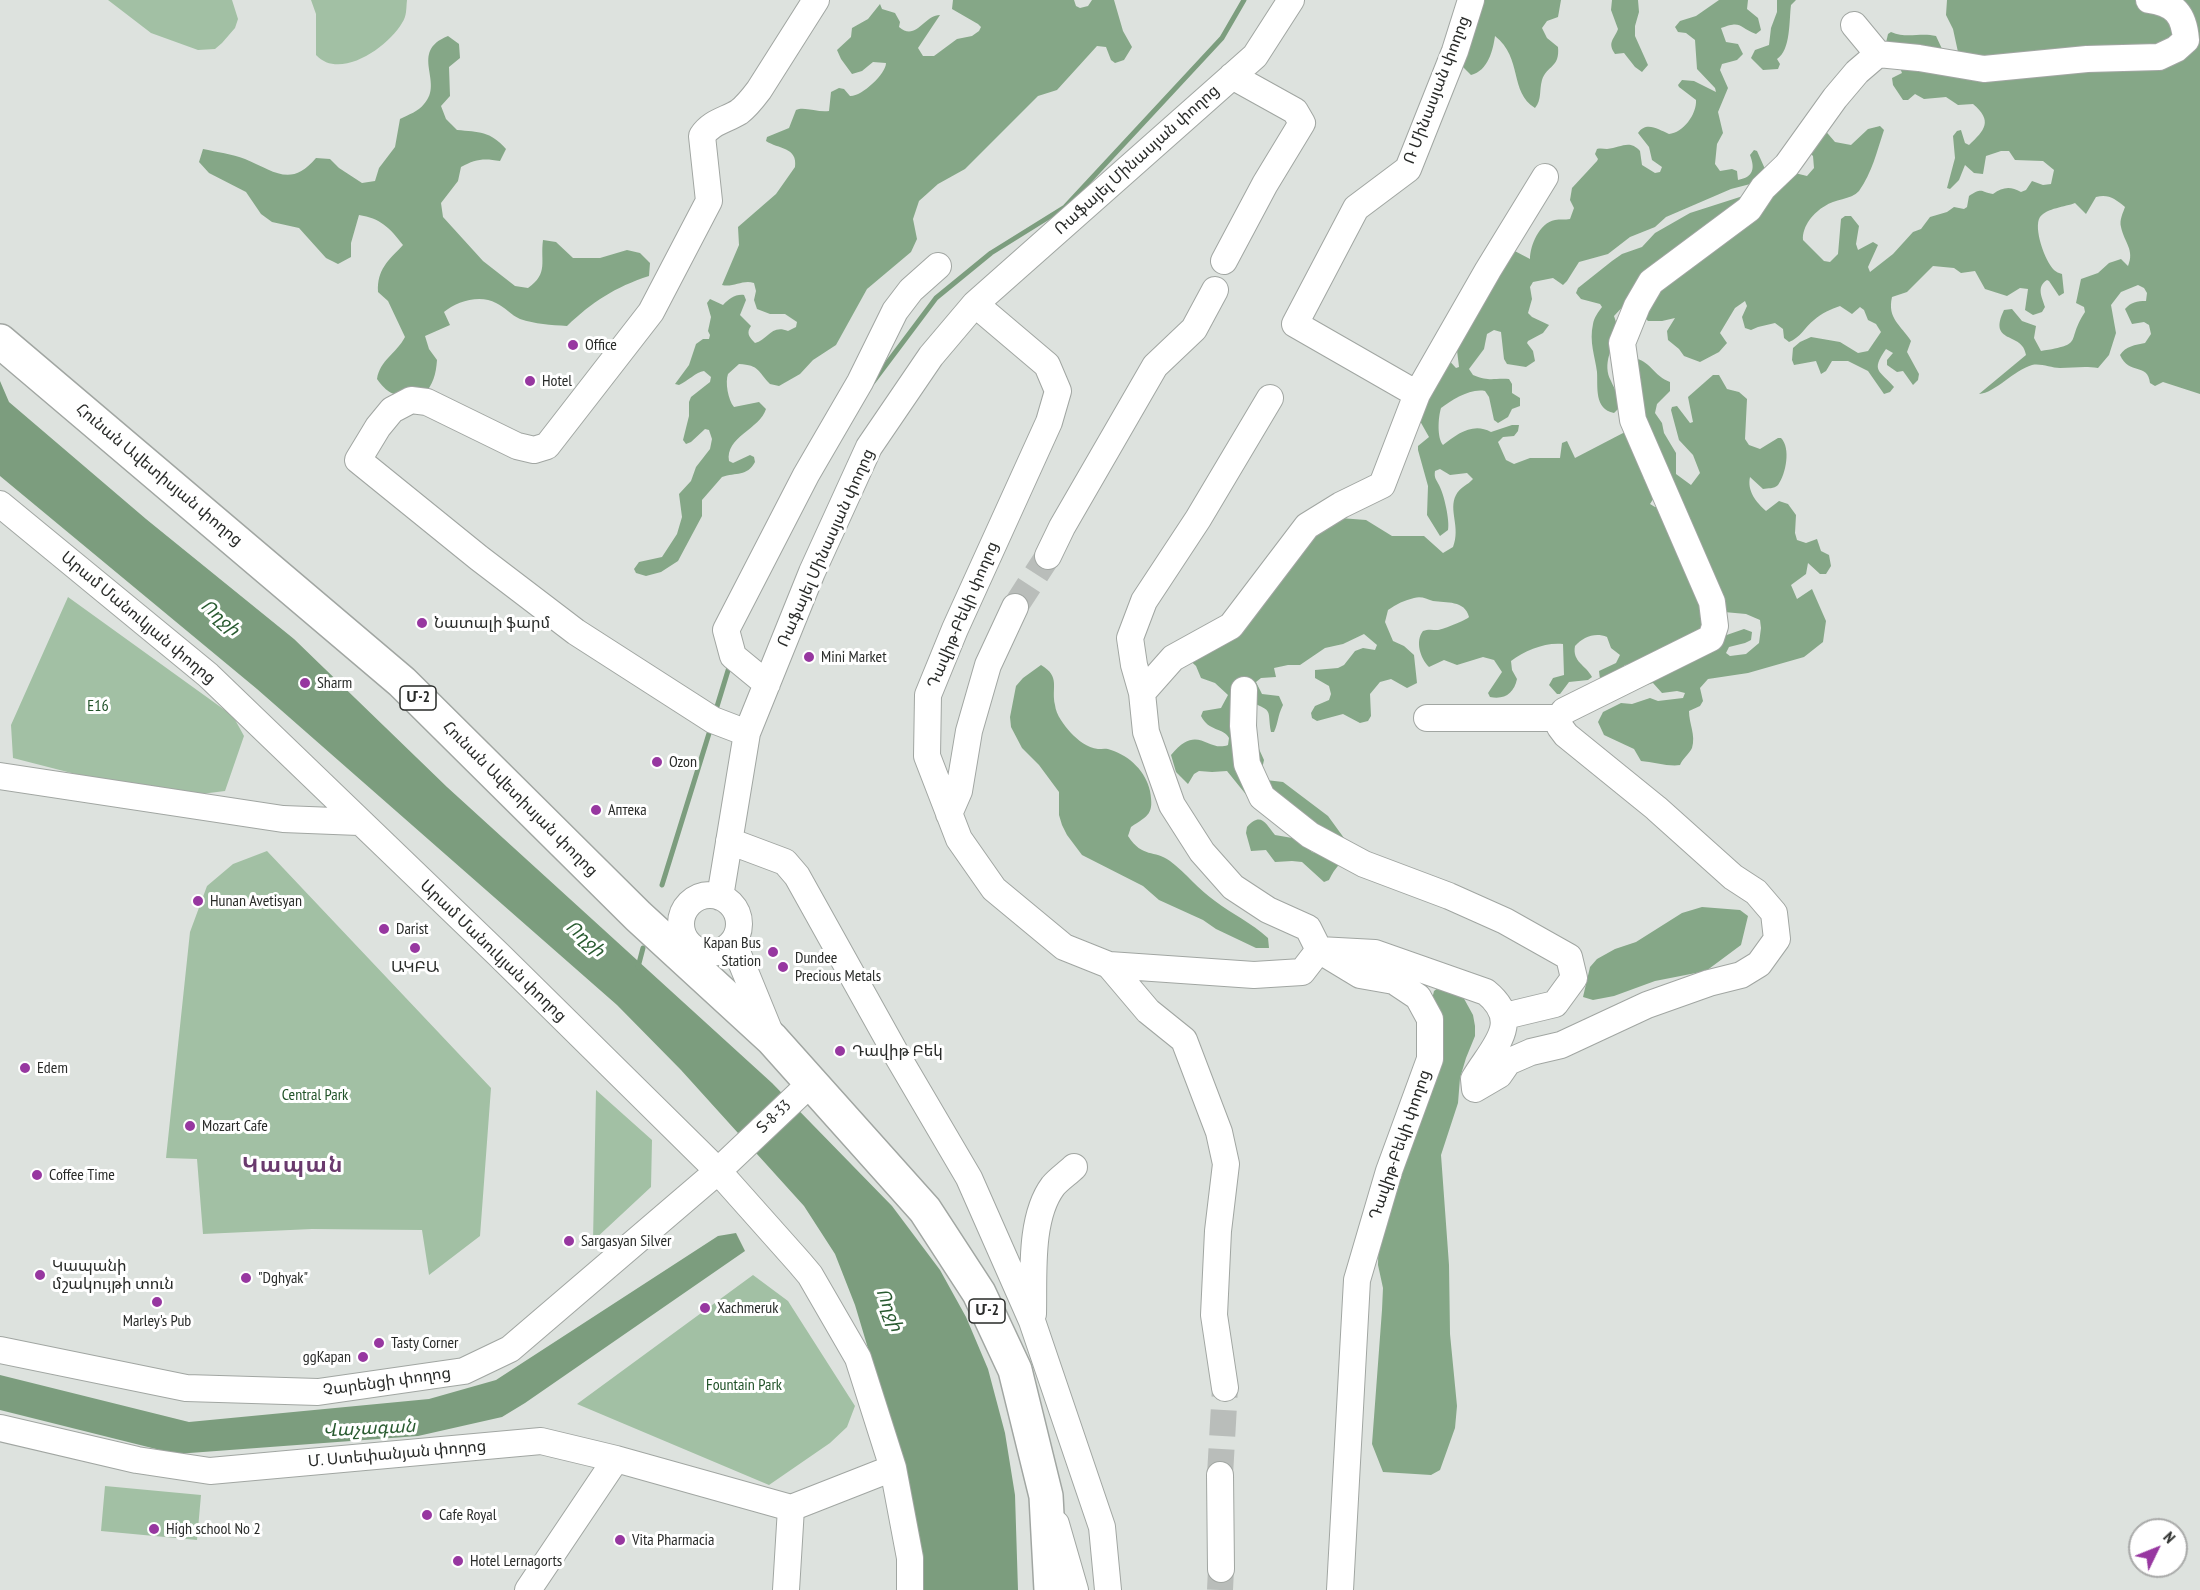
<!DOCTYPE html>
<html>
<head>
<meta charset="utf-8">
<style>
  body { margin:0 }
  #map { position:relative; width:2200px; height:1590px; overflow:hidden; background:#dde2de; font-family:"PT Sans Narrow",sans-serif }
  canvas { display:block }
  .north { position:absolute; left:2128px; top:1518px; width:60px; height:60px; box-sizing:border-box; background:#fff; border:2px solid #a9aaa9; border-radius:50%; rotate:47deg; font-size:16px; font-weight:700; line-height:24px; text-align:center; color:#292b29 }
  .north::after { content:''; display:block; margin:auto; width:21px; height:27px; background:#9737a0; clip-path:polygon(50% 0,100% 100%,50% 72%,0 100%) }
</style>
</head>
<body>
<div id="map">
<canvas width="2200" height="1590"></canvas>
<div class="north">N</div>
</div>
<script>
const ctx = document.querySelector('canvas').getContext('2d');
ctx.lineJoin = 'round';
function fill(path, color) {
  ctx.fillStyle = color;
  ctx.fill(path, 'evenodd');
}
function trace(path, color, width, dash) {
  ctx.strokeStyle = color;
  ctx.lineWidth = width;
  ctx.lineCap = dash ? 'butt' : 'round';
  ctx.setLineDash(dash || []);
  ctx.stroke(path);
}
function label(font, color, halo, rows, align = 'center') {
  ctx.font = font + ' "PT Sans Narrow","Noto Sans Armenian",sans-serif';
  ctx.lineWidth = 6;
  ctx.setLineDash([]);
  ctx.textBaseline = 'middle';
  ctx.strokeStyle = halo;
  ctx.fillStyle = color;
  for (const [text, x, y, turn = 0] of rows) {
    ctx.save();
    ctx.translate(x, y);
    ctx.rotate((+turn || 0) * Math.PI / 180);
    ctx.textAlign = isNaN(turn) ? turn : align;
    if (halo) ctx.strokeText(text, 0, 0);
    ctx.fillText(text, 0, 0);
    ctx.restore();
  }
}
fill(new Path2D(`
  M108 0H232L238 19 235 28 222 43 215 49 198 50 151 33Z
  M311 0H407C406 8 407 16 402 23 388 47 340 81 316 55V14Z
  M68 597 233 716 244 736 225 791 169 798 13 758 11 725Z
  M267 851 491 1088 480 1236 429 1275 422 1230 312 1229 203 1234 197 1159 166 1158 190 932 207 886 233 864Z
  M596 1090 652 1140 651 1187 593 1241Z
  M753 1275 788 1301 855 1406 847 1427 830 1443 769 1485 577 1404Z
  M105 1486 201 1495 197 1540 101 1531Z`), '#a2c0a4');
fill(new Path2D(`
  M953 0H1074L1076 6 1080 8 1088 6 1092 0H1114L1123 31 1132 47 1124 60 1115 63 1111 60 1106 47 1097 46 1057 90 1038 96 965 169 938 184 919 201 913 219 917 239 911 252 867 289 836 345 813 360 800 374 779 386 770 384C758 372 760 365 739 364L728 374C725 382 728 400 734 407L759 402 766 409C760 429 725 437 729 461L733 463 750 455 754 457 755 462C747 477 736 472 722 477L702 500V516L678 561 661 572 646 576 636 573 634 569 639 562 662 557 677 534 682 517 679 494 691 481 696 467 710 449 712 439 709 430 705 429 691 442 686 444 683 440 689 416V402L691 397 710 382 711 377 704 371C696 372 688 381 679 385L675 384 689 365 696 344 703 339H709L710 335 708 331 711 317 707 303 710 299 723 305C729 299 735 294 744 295L746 300 740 315 751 326C746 333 749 337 755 343 768 340 771 324 788 331L796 327 797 322 785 314H770L757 309 754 300 756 291 754 283C743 279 733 288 722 285L739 245 738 227 776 194 795 167C798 147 778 149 766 141L767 137 789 128 796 110C804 106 819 113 829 111L831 92 839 88 844 89 850 96C861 97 886 74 886 63L873 62 862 71 852 74 841 59 837 50 851 37 852 28 868 19 880 4 882 9 895 13 900 22 899 27C916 42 924 15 940 15L918 48 923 56H934L957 39 972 36 979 31 981 27 978 24 952 9Z
  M1465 0H1561L1558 17 1547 21 1542 28 1547 38 1558 47C1560 68 1547 65 1542 80 1539 91 1542 99 1535 108 1509 92 1523 58 1495 36 1493 50 1488 71 1471 75L1462 66 1474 31Z
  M1612 0H1638L1639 12 1635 26V36L1648 65 1642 72 1635 67 1624 53 1615 54C1607 42 1614 40 1618 29L1611 10Z
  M1719 0H1748L1747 9 1758 18 1761 30 1756 34C1738 27 1742 20 1721 28L1726 42 1738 44 1743 54 1737 60 1722 64 1720 70 1728 88 1718 112 1723 133 1717 144 1715 164 1720 171 1732 169 1737 171 1738 180C1754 177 1755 168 1750 155L1754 150 1757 151 1765 169 1758 182 1731 189 1666 217 1655 227 1630 237 1608 254 1579 262 1567 281 1563 285 1553 278 1533 282 1530 287 1532 299 1528 313 1532 317 1549 325 1543 333 1528 341 1527 343 1533 351 1535 361 1526 367 1507 364 1504 359 1501 332 1494 330 1487 334 1484 349 1469 369 1473 375C1491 382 1492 378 1509 379L1512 384V393L1520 398V406L1512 409 1508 417 1498 423 1494 420 1489 397 1485 391C1470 388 1452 400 1441 408 1438 418 1437 438 1443 445 1457 434 1473 422 1491 432L1512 425H1519L1518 431 1514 436 1503 437 1498 442 1506 460 1514 464 1530 458H1560L1562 443 1567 441 1575 458 1625 432 1645 466 1643 478 1655 487 1657 493 1650 504 1655 507H1664L1641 425 1632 359C1648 357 1654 377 1670 382V391L1657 404 1655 413 1662 423 1664 433 1676 453V474L1691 485 1700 473 1693 455 1679 440 1671 410 1672 407 1677 406 1690 423 1693 422 1688 397 1713 375H1719L1727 389 1739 392 1747 399 1745 439 1749 445 1760 449 1778 438H1781C1791 448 1786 474 1778 485 1774 489 1768 488 1763 489L1750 477C1747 491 1756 502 1766 511L1779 501 1788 504 1796 515 1795 533 1797 540 1806 543 1817 539 1821 551 1829 555 1831 566 1826 574H1820L1808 563 1806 574 1791 585 1797 599 1812 589 1826 621 1823 642 1804 657 1748 673 1708 679 1700 688 1703 701 1700 706 1689 711C1689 724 1696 735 1692 748 1689 754 1683 758 1680 765 1670 767 1653 762 1641 761L1634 749 1604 735 1598 722 1603 712 1621 703 1632 704 1650 698 1658 701 1683 698 1685 693 1677 691 1662 693 1653 683 1628 690 1718 638 1744 629 1752 632 1751 640 1745 643 1729 647 1726 653 1730 656 1746 654 1759 643 1761 628 1760 620 1746 614 1724 612 1711 622 1693 643 1643 663 1625 665 1610 678 1600 679 1599 671 1616 663 1620 655 1611 648 1607 637C1595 632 1583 637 1575 646 1572 662 1586 665 1592 677L1588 680 1569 682 1560 694H1557L1549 685 1553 678 1564 675 1563 644C1546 642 1525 650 1511 661L1512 670 1517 679C1514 693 1505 700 1490 697L1488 693 1502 672 1494 660 1483 657 1457 665 1444 660 1429 667C1420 658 1415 641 1423 631 1428 629 1432 630 1438 630 1444 629 1466 620 1469 617 1465 600 1446 603 1433 601 1426 599 1422 596 1414 598 1405 600 1396 604 1388 610L1385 622 1393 641 1404 646 1414 655 1417 683 1407 688 1391 679 1380 682 1370 694 1371 716 1368 721 1360 723 1343 714 1317 721 1312 718 1311 713 1315 706 1329 700 1331 694 1329 686 1315 678V670L1338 668 1344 665 1355 651 1363 648 1375 650 1377 645 1364 634 1343 644 1325 648 1300 665H1288L1274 668 1276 677 1261 678 1256 682 1262 694 1279 696 1283 705C1277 717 1279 721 1274 732H1271C1267 709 1274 712 1251 702L1254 738 1264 760 1262 769 1266 780 1283 782 1328 816 1352 849C1343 861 1335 867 1329 880L1324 882 1302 862 1292 861 1275 862 1266 850 1251 851 1246 833 1247 827C1261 811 1266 824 1275 835L1298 839 1312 852 1325 856 1248 797 1227 771 1212 772 1199 771 1194 774 1188 784 1176 772 1171 755C1198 722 1207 753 1228 745L1229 738C1223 727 1209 732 1201 716L1203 711 1221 708 1228 695 1215 683 1201 678 1196 666 1186 657 1213 629 1255 578 1340 518 1366 520 1392 536H1424L1443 553 1453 547C1461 527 1448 510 1456 495 1460 487 1468 485 1473 479L1467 473 1450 475 1440 469 1435 471C1434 478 1436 479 1439 485 1444 494 1450 521 1448 530L1440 536 1427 515 1428 486 1418 450V446L1429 437 1420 421 1445 356 1456 368 1459 367 1456 342 1509 248 1530 259C1530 246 1539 223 1555 220 1560 219 1565 220 1570 219L1574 208 1570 200 1572 188 1597 161 1598 159 1595 154 1597 149C1601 148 1604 149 1607 149 1621 148 1629 139 1640 151L1642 165 1655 173 1660 172 1662 167 1652 160 1649 147 1638 133C1646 121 1658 129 1669 134 1683 133 1697 114 1696 100L1679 87 1678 85 1682 80 1694 81 1716 92 1715 88 1697 69 1695 40 1686 33 1678 32 1675 27 1680 21 1696 16Z
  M1777 0H1796L1791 5C1789 20 1791 50 1777 59L1780 64 1778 69 1763 70 1751 58 1755 50 1769 45 1771 28 1777 12Z
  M1947 0H2200V394L2163 382 2155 386 2150 383C2148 362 2129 376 2120 355 2126 346 2135 345 2145 343L2151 334 2149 325 2144 322 2132 324 2125 309C2131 302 2137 301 2146 301L2147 293 2144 288 2138 285 2121 292 2111 305 2116 333 2109 355 2098 368C2084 366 2073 368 2060 368 2051 368 2041 363 2032 365 2014 370 1995 393 1979 394L2026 355C2023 331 1987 345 2004 310L2012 309 2022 321 2036 326 2034 338 2041 351C2086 344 2065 342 2085 312L2084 307 2076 303 2081 279 2098 273 2109 263 2121 259 2128 266C2135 250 2124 242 2121 227 2119 220 2123 213 2125 207 2115 199 2109 194 2096 197L2086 214 2075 203C2065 207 2047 208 2040 217 2033 228 2045 261 2054 270 2056 272 2059 273 2062 274L2064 293 2059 296 2049 281 2047 280C2036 287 2042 297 2045 307L2042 312 2033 315 2025 310 2028 289 2020 288 2007 296 1985 289 1975 271 1961 273 1954 268 1933 266 1907 292 1892 297C1887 319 1901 325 1911 341L1907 352 1919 374 1918 380 1913 385 1903 371 1897 372 1887 365V360L1893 353 1886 349C1870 372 1880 370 1894 387L1890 392 1884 394 1868 371 1848 361H1832L1826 371 1821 374 1816 361 1794 365 1792 360 1793 348 1800 342 1811 337 1840 342 1858 353 1868 351 1881 332 1876 324 1868 320 1864 310 1860 307 1852 314 1840 306C1831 309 1822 313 1814 320 1805 327 1800 338 1789 342L1784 338 1783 329 1775 323 1758 327 1751 330 1745 328 1742 317 1747 306 1745 301 1735 308 1720 333 1727 343 1719 352 1700 362 1684 356 1679 349 1668 340 1667 331 1675 318 1662 321H1648L1644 317 1656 271 1614 316 1619 331C1612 347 1602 364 1611 381 1617 395 1619 392 1619 408L1614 413C1594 409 1598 387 1597 372 1595 356 1589 342 1593 324 1594 318 1598 312 1602 307L1600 304 1581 299 1576 293 1578 288 1612 261 1622 254 1642 247 1655 233 1690 213 1743 196 1766 203 1795 173 1807 176 1814 168 1813 156 1801 145 1823 128 1835 142 1851 145 1868 129 1880 126 1884 130C1877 151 1872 173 1859 191 1851 200 1834 199 1825 206 1814 212 1802 226 1803 240L1824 261 1830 262 1838 254 1841 219 1845 216H1851L1859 226 1856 244 1858 250 1873 242 1878 245 1868 267 1870 272 1893 254 1913 232 1921 229 1930 217 1947 212 1954 207 1964 209 1967 207 1969 196C1983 187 1980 192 1993 194 2003 187 2010 186 2021 192L2026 190 2032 181 2043 185 2051 184 2054 170 2043 161 2015 160 2009 151H2001L1986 156 1983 174 1974 173 1965 165 1959 180 1950 189 1947 188 1955 158 1953 136 1957 131 1961 130 1965 143 1969 145C1985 130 1993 121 1973 104L1958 105 1946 97 1924 99 1915 94 1908 100H1903L1893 85 1892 78 1902 73 1900 68 1885 47 1888 34 1891 32C1908 39 1920 32 1936 36L1943 51 1958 52 1953 29 1946 15Z
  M448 36 459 44 460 58 449 67 450 96 441 106 446 119 457 130C479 132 490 131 506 149L500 161C484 158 475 159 461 167L458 181 441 203 443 217 483 261 515 286 528 288C549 273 540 262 543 240L556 242 573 258H600L627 250 640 253 650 263 649 276C615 287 592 302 567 326 551 325 535 324 520 319 511 315 505 307 496 303 481 294 456 301 444 312L450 325 425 336 429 349 437 360C436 375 433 384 424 395 401 396 391 399 377 379 380 360 396 354 405 337L388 301 378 292C377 269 388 261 403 245 390 228 380 218 359 215L351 243V257L338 264 326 258 299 228 272 222 261 214 246 192 209 173 199 162 203 149C217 152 232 154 245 159 274 171 291 188 316 158L330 159 339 168 362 183 375 181 379 168 395 147 400 119C408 115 419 111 424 104 445 82 408 52 448 36Z
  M1041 665C1061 677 1051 687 1055 705 1056 715 1064 725 1071 733 1078 740 1087 748 1098 749 1102 749 1107 748 1111 750 1130 756 1146 772 1150 791 1154 814 1149 815 1131 827L1128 836C1143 859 1154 849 1170 861 1186 873 1199 890 1215 901 1232 914 1252 923 1268 938L1269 948H1256L1216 929 1203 920 1159 900 1143 886 1082 855 1067 835 1062 825 1059 815V792L1039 765 1022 748 1011 727 1010 717 1016 686 1023 678Z
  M1702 907 1740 910 1748 916 1741 945 1706 971 1655 981 1614 996 1593 1000 1583 997 1590 967 1597 959 1615 949 1636 942 1682 913Z
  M1443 984 1462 995 1473 1015 1475 1026V1036L1466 1058 1460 1078 1458 1103 1441 1155 1449 1265 1450 1334 1457 1406 1455 1428 1440 1470 1431 1475 1383 1472 1372 1444 1382 1310 1383 1288 1378 1265 1379 1218 1434 991Z`), '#85a787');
fill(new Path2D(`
  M0 381 9 402 146 519 294 639 447 787 772 1083 892 1206 940 1270 966 1317 988 1369 1005 1433 1015 1495 1018 1590H921L897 1445 855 1305 835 1254 804 1206 681 1070 617 1005 257 689 0 476Z
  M736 1233 745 1251 525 1403 502 1417 418 1436 176 1454 0 1410V1375L189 1422 429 1399 496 1380 718 1236Z`), '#7c9d7e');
trace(new Path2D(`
  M873 382 936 298 991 253 1065 207 1222 38 1244 0
  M715 713 730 664
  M662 885 711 727
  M638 967 643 948`), '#7c9d7e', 5);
trace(new Path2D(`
  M1015 607 1048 556
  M1220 1475 1225 1388
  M1220 1590 1221 1569`), '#b9bdba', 26, [26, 13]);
const minor = new Path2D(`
  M1854 25 1878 54
  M1224 261 1265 184 1302 123 1295 111 1232 76
  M975 304 1047 365 1058 391 1049 422 955 629 928 695 927 756 959 839 994 889 1064 947 1109 965 1254 975 1302 972 1319 950
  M1417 394 1295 324 1356 208 1408 169 1455 51 1471 0
  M1270 398 1198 519 1144 601 1130 638 1134 665 1142 693 1146 732 1172 805 1202 852 1233 887 1268 910 1308 928 1319 950
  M0 504 208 675 498 954 718 1171 799 1262 810 1275 858 1358 893 1468 910 1558V1590
  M1048 556 1062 527 1155 366 1194 329 1215 290
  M767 684 733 656 726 630 806 475 860 382 895 311 911 290 938 266
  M1244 690 1243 726 1247 764 1262 797 1310 835 1364 864 1449 896 1505 921 1569 957 1574 978 1555 1004 1505 1016
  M1142 693 1173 658 1231 626 1307 526 1341 505 1382 485 1417 394 1488 270 1545 177
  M1427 718H1559
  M747 733 713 720 576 632 479 558 358 460 378 427 392 410 411 400 427 402 517 446 534 450 547 446 651 312 709 201 702 136C711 122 726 120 739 112 747 106 753 98 759 90L816 0
  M0 776 283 819 359 822
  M949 814 959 791 969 731 988 665 1015 607
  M729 841 785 862 797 876 895 1052 969 1178 1032 1321 1102 1527 1108 1590
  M681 924a29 29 0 1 1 58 0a29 29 0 1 1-58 0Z
  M720 897 747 733 812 572 869 447 931 356 975 304 1255 56 1291 0
  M733 942 771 1035
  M1319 950 1375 953 1486 992C1524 1023 1492 1048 1474 1079L1475 1089 1499 1075 1508 1062 1531 1052 1561 1045 1647 1005 1709 983 1741 975 1759 964 1777 939 1774 913 1756 892 1733 877 1656 808 1566 735 1560 727 1559 718 1564 711 1711 638 1715 626 1712 602 1633 420 1622 343 1637 306 1651 282 1749 209 1763 188 1787 165 1835 98 1857 72 1878 54 1919 58 1984 69 2087 59 2159 57 2176 49 2186 40C2184 14 2175 4 2149 0
  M1322 952 1360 975 1394 981 1418 997 1430 1019V1059L1389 1171 1357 1280 1340 1590
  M1109 965 1148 1011 1184 1040 1219 1132 1226 1164 1218 1231 1214 1315 1225 1388
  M1033 1314C1034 1276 1029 1218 1053 1186 1059 1179 1068 1173 1074 1167
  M0 1350 186 1388 318 1392 464 1371 510 1349 718 1171 812 1082
  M0 1428 137 1460 210 1471 541 1441 616 1459 791 1508
  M1220 1475 1221 1569
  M791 1508 893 1468
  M1056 1524 1075 1590
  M528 1590 616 1459
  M786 1590 791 1508`);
const highway = new Path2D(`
  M0 341 402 682 638 916 772 1039 925 1210 979 1293 1015 1370 1046 1496 1051 1590`);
trace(minor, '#a1a6a2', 28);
trace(highway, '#a1a6a2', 36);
trace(minor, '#fff', 26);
trace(highway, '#fff', 33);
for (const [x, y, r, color] of [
  [573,345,6,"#9737a0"],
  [530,381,6,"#9737a0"],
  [422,623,6,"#9737a0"],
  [809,657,6,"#9737a0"],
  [305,683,6,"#9737a0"],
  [657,762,6,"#9737a0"],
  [596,810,6,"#9737a0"],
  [198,901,6,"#9737a0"],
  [384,929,6,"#9737a0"],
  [415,948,6,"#9737a0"],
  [773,952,6,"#9737a0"],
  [783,967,6,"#9737a0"],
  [840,1051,6,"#9737a0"],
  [25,1068,6,"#9737a0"],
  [190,1126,6,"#9737a0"],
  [37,1175,6,"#9737a0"],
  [569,1241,6,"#9737a0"],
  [40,1275,6,"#9737a0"],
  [246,1278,6,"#9737a0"],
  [157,1302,6,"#9737a0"],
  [705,1308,6,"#9737a0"],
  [379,1343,6,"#9737a0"],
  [363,1357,6,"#9737a0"],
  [427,1515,6,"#9737a0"],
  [154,1529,6,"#9737a0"],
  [620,1540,6,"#9737a0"],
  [458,1561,6,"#9737a0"]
]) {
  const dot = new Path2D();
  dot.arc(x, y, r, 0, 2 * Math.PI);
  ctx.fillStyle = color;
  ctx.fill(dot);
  trace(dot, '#fff', 2);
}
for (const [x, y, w] of [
  [418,698,36],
  [987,1311,36]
]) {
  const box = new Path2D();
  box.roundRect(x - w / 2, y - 12, w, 24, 4.5);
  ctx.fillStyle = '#fff';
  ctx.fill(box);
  trace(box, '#292b29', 1.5);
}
label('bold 15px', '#292b29', null, [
  ["Մ-2",418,698],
  ["Մ-2",987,1311]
]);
label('16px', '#292b29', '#fff', [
  ["Ռ Մինասյան փողոց",1437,90,-69],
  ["Ռաֆայել Մինասյան փողոց",1137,160,-42],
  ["Հունան Ավետիսյան փողոց",159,475,40],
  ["Ռաֆայել Մինասյան փողոց",826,548,-66],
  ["Դավիթ-Բեկի փողոց",963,615,-67],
  ["Արամ Մանուկյան փողոց",138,618,40],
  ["Հունան Ավետիսյան փողոց",520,799,45],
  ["Արամ Մանուկյան փողոց",493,951,44],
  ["Տ-8-33",774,1117,-43],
  ["Դավիթ-Բեկի փողոց",1400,1145,-71],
  ["Չարենցի փողոց",387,1382,-8],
  ["Մ. Ստեփանյան փողոց",397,1454,-5]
]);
label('16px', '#292b29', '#fff', [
  ["Office",585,345],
  ["Hotel",542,381],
  ["Նատալի ֆարմ",434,623],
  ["Mini Market",821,657],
  ["Sharm",317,683],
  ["Ozon",669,762],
  ["Аптека",608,810],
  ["Hunan Avetisyan",210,901],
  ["Darist",396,929],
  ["Kapan Bus",761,943,"right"],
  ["Station",761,961,"right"],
  ["Dundee",795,958],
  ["Precious Metals",795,976],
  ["ԱԿԲԱ",415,967,"center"],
  ["Դավիթ Բեկ",852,1051],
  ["Edem",37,1068],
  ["Mozart Cafe",202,1126],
  ["Coffee Time",49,1175],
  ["Sargasyan Silver",581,1241],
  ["Կապանի",52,1266],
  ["մշակույթի տուն",52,1284],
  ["\"Dghyak\"",258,1278],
  ["Xachmeruk",717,1308],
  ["Marley's Pub",157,1321,"center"],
  ["Tasty Corner",391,1343],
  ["ggKapan",351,1357,"right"],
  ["Cafe Royal",439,1515],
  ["High school No 2",166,1529],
  ["Vita Pharmacia",632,1540],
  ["Hotel Lernagorts",470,1561]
], 'left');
label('16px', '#205228', '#fff', [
  ["E16",98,706],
  ["Central Park",315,1095],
  ["Fountain Park",744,1385]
]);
label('italic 18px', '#295b30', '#fff', [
  ["Ողջի",220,618,41],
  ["Ողջի",585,939,41],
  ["Ողջի",889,1310,69],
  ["Վաչագան",369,1429,-3]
]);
ctx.letterSpacing = '1.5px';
label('bold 22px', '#6a3a6e', '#fff', [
  ["Կապան",293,1166]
]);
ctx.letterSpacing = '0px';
</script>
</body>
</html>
